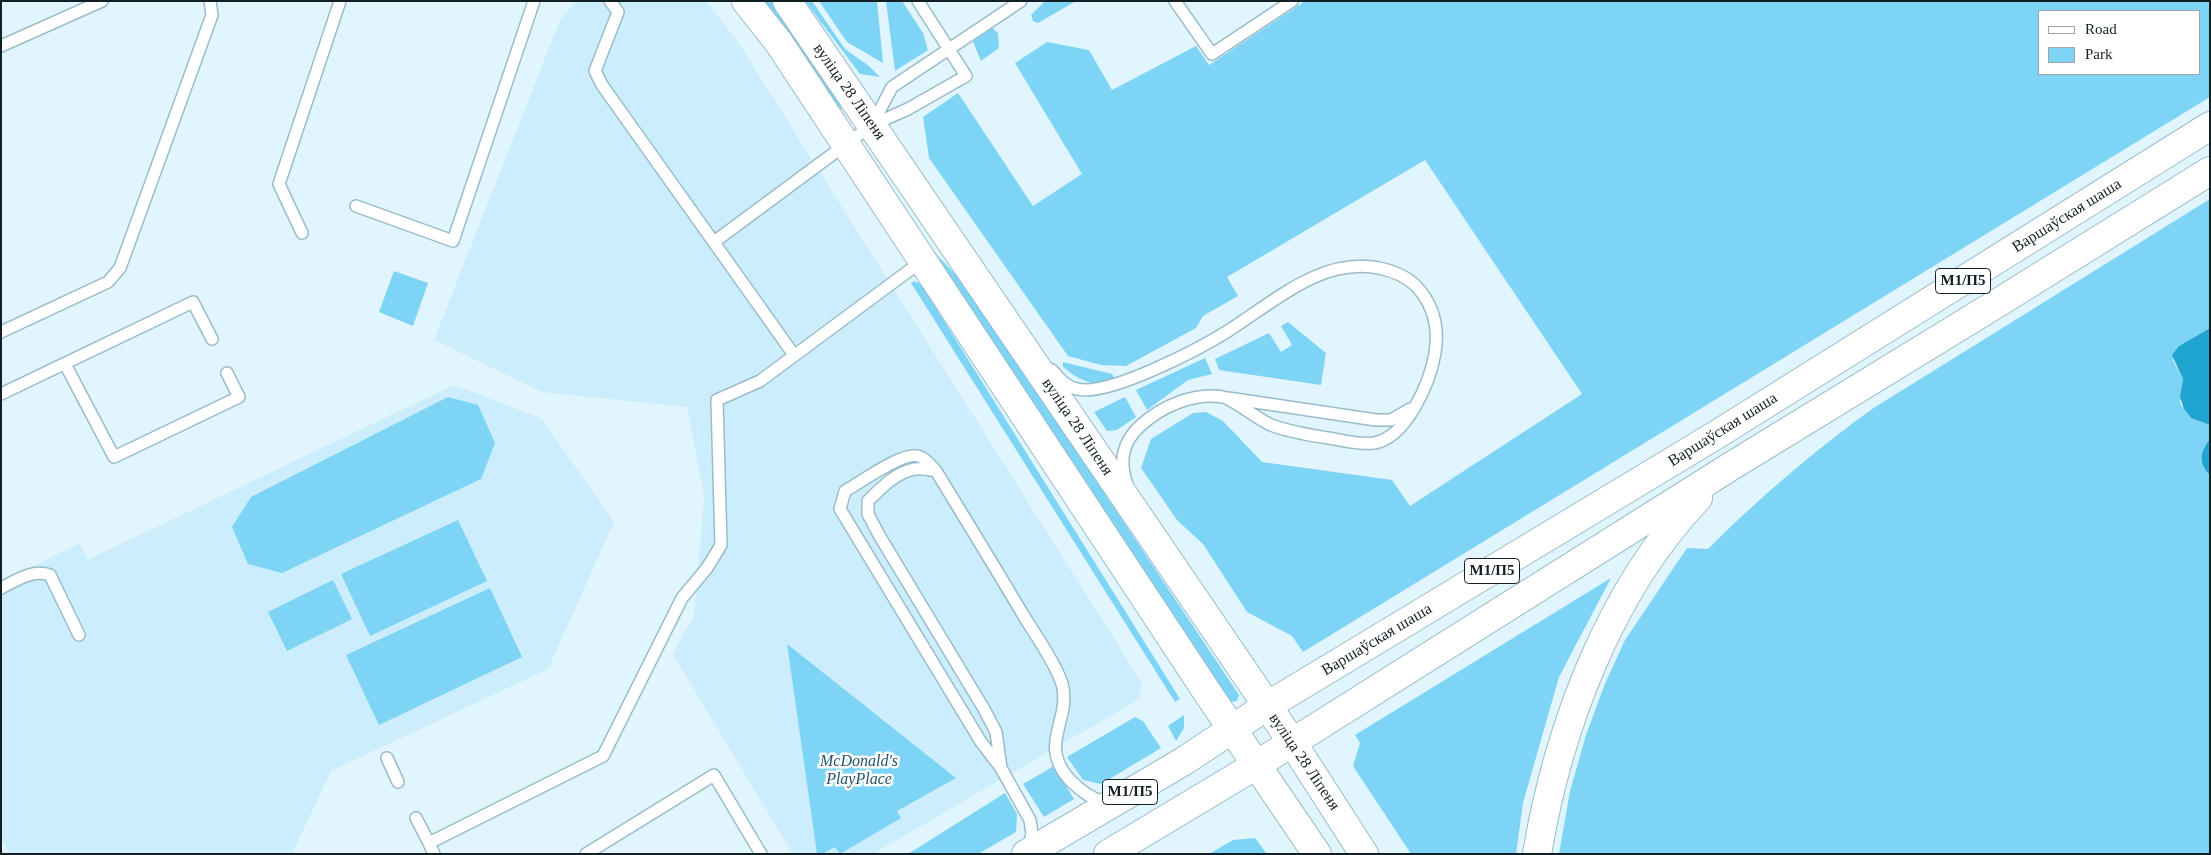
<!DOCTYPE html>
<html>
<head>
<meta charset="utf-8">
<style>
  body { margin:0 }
  #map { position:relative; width:2211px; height:855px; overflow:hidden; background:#e0f5fe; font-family:Georgia,serif }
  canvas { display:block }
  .frame { position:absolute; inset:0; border:2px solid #121f24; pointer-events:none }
  .legend { position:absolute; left:2038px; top:10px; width:162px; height:65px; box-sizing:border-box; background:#fff; border:1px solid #a0a5a7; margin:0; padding:6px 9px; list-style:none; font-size:15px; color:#121f24 }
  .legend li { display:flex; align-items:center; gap:10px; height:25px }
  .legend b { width:25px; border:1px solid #a0a5a7 }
</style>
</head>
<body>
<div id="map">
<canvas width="2211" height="855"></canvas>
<div class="frame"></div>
<ul class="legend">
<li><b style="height:6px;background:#fff"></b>Road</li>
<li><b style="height:14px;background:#7ed4f5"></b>Park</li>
</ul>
</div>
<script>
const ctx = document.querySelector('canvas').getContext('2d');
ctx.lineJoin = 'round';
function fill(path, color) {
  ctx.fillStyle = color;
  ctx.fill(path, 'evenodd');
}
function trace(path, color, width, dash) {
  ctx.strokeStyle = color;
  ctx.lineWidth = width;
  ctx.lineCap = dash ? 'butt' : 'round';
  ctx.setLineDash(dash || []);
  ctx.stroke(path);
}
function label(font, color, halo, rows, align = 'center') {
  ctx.font = font + ' Georgia,serif';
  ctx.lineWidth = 5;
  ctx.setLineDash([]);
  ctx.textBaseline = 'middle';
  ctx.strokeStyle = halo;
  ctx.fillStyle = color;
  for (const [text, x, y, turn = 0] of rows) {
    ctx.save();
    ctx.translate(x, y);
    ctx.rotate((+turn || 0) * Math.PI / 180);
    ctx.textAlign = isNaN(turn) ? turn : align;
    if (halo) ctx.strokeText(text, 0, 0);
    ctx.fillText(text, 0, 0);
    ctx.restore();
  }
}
fill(new Path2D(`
  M576 1H706L736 39 1142 683 1139 699 873 854H793L673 654 694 615 704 495 687 407 542 392 434 340 560 20Z
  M454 385 541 418 614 522 548 669 331 771 292 854H10L1 837V582L80 543 87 560Z`), '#cceefc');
fill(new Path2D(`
  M763 1H772L795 30 845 108 840 109 789 34Z
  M805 1H812L845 49 869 66 880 77 860 74Z
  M819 1H877L883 63 847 42Z
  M886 1H902L923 33 928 50 895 71Z
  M1045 1H1076L1038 23 1033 21 1031 15Z
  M1305 1H2210V97L1303 652 1292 636 1247 612 1203 544 1177 520 1141 468 1151 439 1193 413 1206 412 1223 421 1262 462 1392 480 1410 506 1582 394 1425 160 1227 277 1238 296 1203 316 1196 328 1126 366 1101 365 1068 356 929 158 923 117 958 93 1033 206 1082 174 1015 63 1047 42 1089 50 1112 90 1196 46 1209 65ZM2040 11H2200V74H2040Z
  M991 27 998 33 999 48 981 61 972 39Z
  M2210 199V328L2179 346 2173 360 2183 379 2180 403 2184 409 2191 418 2210 425V439C2200 451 2198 464 2210 475V854H1559L1570 791 1586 735 1604 686 1625 640 1687 548 1708 549C1759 498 1814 451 1872 409Z
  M927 245 965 284 1239 695 1237 701 1230 702Z
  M394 271 428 283 413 326 379 312Z
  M914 281 921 284 1180 699 1175 702 911 283Z
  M1288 322 1326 353 1321 385 1219 370 1215 359 1269 333 1281 352 1292 345 1281 326Z
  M1205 358 1212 374 1188 380 1147 410 1136 390Z
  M1063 362 1112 374 1116 380C1092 387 1082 382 1063 367Z
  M448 397 478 405 495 443 481 479 282 573 248 564 232 527 251 497Z
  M1125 397 1136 417 1117 430 1107 431 1094 412Z
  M458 520 487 581 370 636 341 574Z
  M1611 578 1559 677 1523 803 1516 854H1411L1353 766 1360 743 1355 735Z
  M333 580 352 619 287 651 268 612Z
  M490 588 522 657 379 725 346 655Z
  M787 644 956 778 897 811 901 818 840 854 835 847 822 854H817Z
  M1184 715V728L1176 741 1168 726Z
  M1135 717 1143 721 1161 748 1101 784 1083 780 1067 757Z
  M1054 766 1074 799 1044 817 1023 784Z
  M1005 793 1017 814 1016 832 978 854H908Z
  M1255 838 1267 854H1209L1233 840Z`), '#7ed4f5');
fill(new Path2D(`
  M2210 328V425L2191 418 2184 409 2180 397 2183 379 2172 355 2179 346Z
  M2210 439V475C2198 464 2200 451 2210 439Z`), '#1fa5cf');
const lane = new Path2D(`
  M610 1 618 12 595 71 602 85 794 355
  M1175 1 1212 54 1292 1
  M1 46 102 1
  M872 125 892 87 1021 1
  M356 206 453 241 534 1
  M302 233 279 184 340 1
  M714 242 872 125 908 109 966 76 918 1
  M1 332 108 282 120 268 212 15 210 1
  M65 364 114 457 239 397 227 373
  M1052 370C1059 378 1066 387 1077 389 1108 397 1199 349 1228 331 1274 302 1321 257 1379 268 1393 271 1406 276 1416 286 1434 305 1439 328 1435 353 1430 383 1406 438 1374 443 1359 445 1342 440 1328 438 1309 435 1289 432 1271 425 1258 419 1232 399 1223 397 1194 392 1162 406 1140 426 1122 443 1119 461 1127 484
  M1 394 193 302 212 339
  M1228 398 1376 420H1391L1410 409
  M936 471C930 470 922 468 915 469 896 472 881 488 868 501V514L879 535 984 709 996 732 1001 768
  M1 588C17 580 32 569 50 575L79 635
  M387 758 398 782
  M416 818 429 843
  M1028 849 1032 834 1030 820 1001 768 981 742 840 509 845 491C861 482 902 452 918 456 926 458 931 466 936 471 966 520 996 569 1025 618 1035 634 1060 670 1063 688 1069 723 1039 745 1069 779 1081 791 1090 798 1106 803
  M434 854 429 843 603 756 682 598 707 568 721 545 717 400 760 381 922 261
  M586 854 714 775 761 854`);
const primary = new Path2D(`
  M746 1 779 43 1209 695 1317 854
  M787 1 1292 742 1364 854`);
const highway = new Path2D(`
  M1026 854 1184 761 1267 706 1716 435 2210 126
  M1108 854 1258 764 1733 465 1996 304 2210 171
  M1537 854C1558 729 1609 591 1698 498`);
trace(lane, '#9abcc9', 14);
trace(primary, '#9abcc9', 30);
trace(highway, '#9abcc9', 30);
trace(lane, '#fff', 11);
trace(primary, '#fff', 28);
trace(highway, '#fff', 28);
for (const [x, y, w] of [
  [1963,281,55],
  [1492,571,55],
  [1130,792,55]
]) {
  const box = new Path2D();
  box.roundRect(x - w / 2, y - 12.5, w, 25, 4);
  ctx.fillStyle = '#fff';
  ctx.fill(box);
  trace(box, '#121f24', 1);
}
label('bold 15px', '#121f24', null, [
  ["М1/П5",1963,281],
  ["М1/П5",1492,571],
  ["М1/П5",1130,792]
]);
label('16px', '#121f24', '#fff', [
  ["вуліца 28 Ліпеня",849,92,55],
  ["Варшаўская шаша",2067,216,-32],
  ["вуліца 28 Ліпеня",1077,427,56],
  ["Варшаўская шаша",1723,430,-32],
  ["Варшаўская шаша",1377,640,-31],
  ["вуліца 28 Ліпеня",1304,762,56]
]);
label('italic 16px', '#245568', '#fff', [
  ["McDonald's",859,762],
  ["PlayPlace",859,780]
]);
</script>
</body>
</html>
